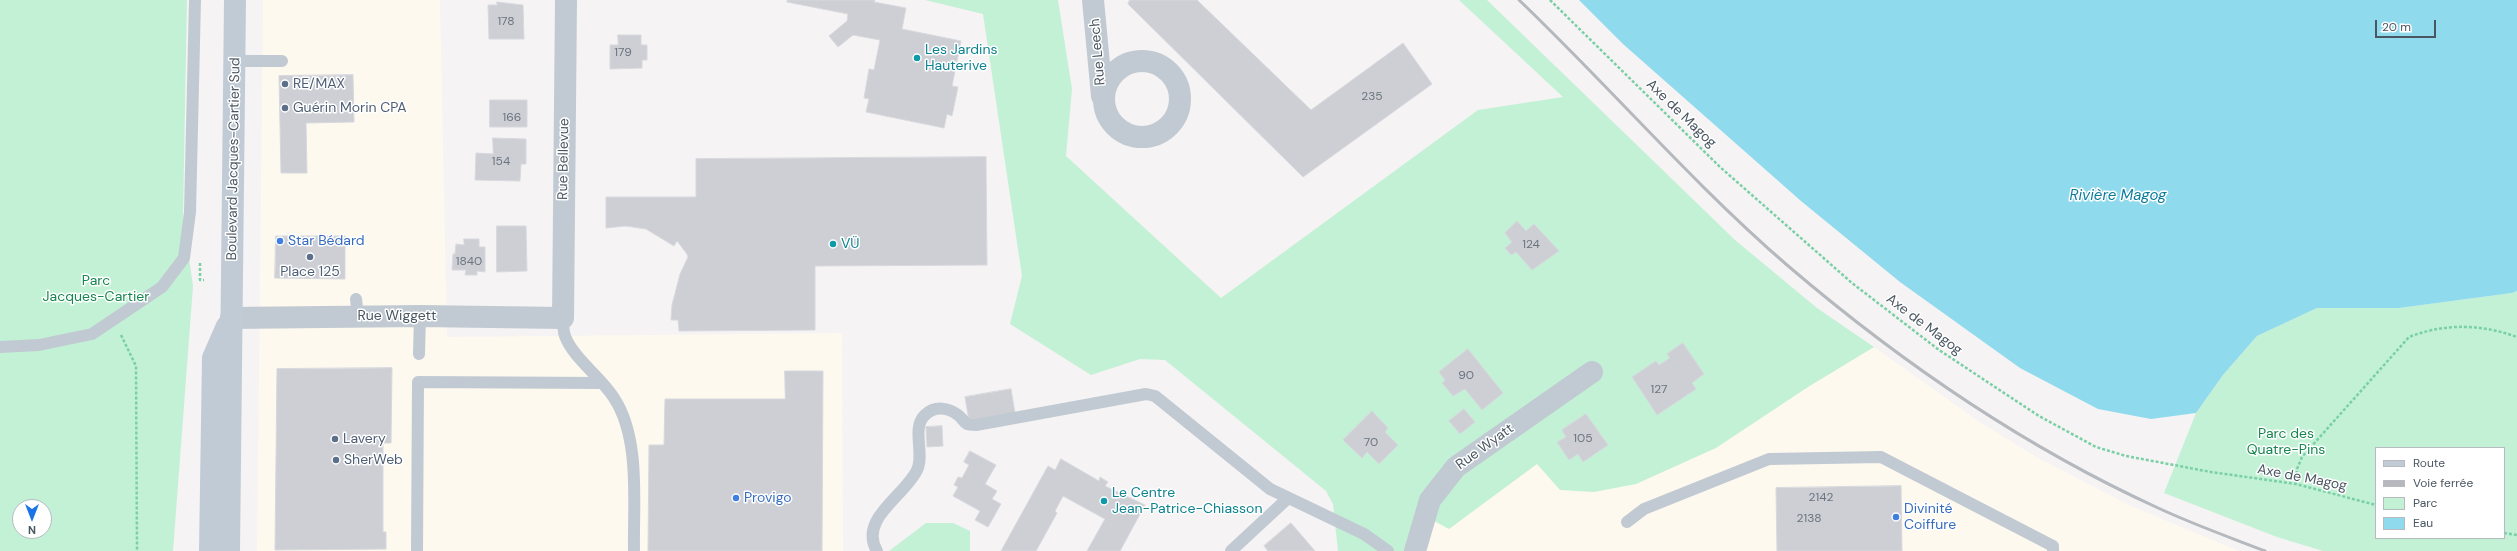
<!DOCTYPE html>
<html>
<head>
<meta charset="utf-8">
<style>
  body { margin:0 }
  #map { position:relative; width:2517px; height:551px; overflow:hidden; background:#f5f3f3; font-family:"DM Sans",sans-serif }
  canvas { display:block }
  .legend { position:absolute; left:2375px; top:447px; width:130px; height:92px; box-sizing:border-box; background:#fff; border:1px solid #b7bbc0; margin:0; padding:5px 7px; list-style:none; font-size:12px; color:#4a5661 }
  .legend li { display:flex; align-items:center; gap:8px; height:20px }
  .legend b { width:20px; border:1px solid #b7bbc0 }
  .north { position:absolute; left:12px; top:499px; width:40px; height:40px; box-sizing:border-box; background:#fff; border:1px solid #b7bbc0; border-radius:50%; rotate:180deg; font-size:11px; font-weight:700; line-height:16px; text-align:center; color:#4a5661 }
  .north::after { content:''; display:block; margin:auto; width:14px; height:18px; background:#1a73e8; clip-path:polygon(50% 0,100% 100%,50% 72%,0 100%) }
  .scale { position:absolute; left:2375px; top:20px; width:61px; height:18px; box-sizing:border-box; border:2px solid #4a5661; border-top:0; padding-left:5px; font-size:12px; line-height:14px; white-space:nowrap; color:#4a5661; -webkit-text-stroke:3px #fff; paint-order:stroke }
</style>
</head>
<body>
<div id="map">
<canvas width="2517" height="551"></canvas>
<ul class="legend">
<li><b style="height:5px;background:#c1cbd6"></b>Route</li>
<li><b style="height:5px;background:#b5b8bd"></b>Voie ferrée</li>
<li><b style="height:11px;background:#c3f1d5"></b>Parc</li>
<li><b style="height:11px;background:#90daee"></b>Eau</li>
</ul>
<div class="north">N</div>
<div class="scale">20 m</div>
</div>
<script>
const ctx = document.querySelector('canvas').getContext('2d');
ctx.lineJoin = 'round';
function fill(path, color) {
  ctx.fillStyle = color;
  ctx.fill(path, 'evenodd');
}
function trace(path, color, width, dash) {
  ctx.strokeStyle = color;
  ctx.lineWidth = width;
  ctx.lineCap = dash ? 'butt' : 'round';
  ctx.setLineDash(dash || []);
  ctx.stroke(path);
}
function label(font, color, halo, rows, align = 'center') {
  ctx.font = font + ' "DM Sans",sans-serif';
  ctx.lineWidth = 3;
  ctx.setLineDash([]);
  ctx.textBaseline = 'middle';
  ctx.strokeStyle = halo;
  ctx.fillStyle = color;
  for (const [text, x, y, turn = 0] of rows) {
    ctx.save();
    ctx.translate(x, y);
    ctx.rotate((+turn || 0) * Math.PI / 180);
    ctx.textAlign = isNaN(turn) ? turn : align;
    if (halo) ctx.strokeText(text, 0, 0);
    ctx.fillText(text, 0, 0);
    ctx.restore();
  }
}
fill(new Path2D(`
  M263 0H440L447 337 842 333 843 551H257Z
  M1874 347 1981 423 2040 459 2131 506 2239 551H1415L1425 516 1449 529 1537 464 1808 387Z`), '#fdf9ef');
fill(new Path2D(`
  M0 0H187L183 215 193 286 173 551H0ZM20 507H44V531H20Z
  M925 0H1058L1072 89 1066 156 1221 298 1478 110 1563 97 1459 0H1487L1735 240 1817 308 1874 347 1808 387 1716 448 1636 484 1594 492 1560 490 1537 464 1449 529 1425 516 1415 551H1338L1333 504 1326 491 1165 360 1140 359 1091 375 1010 324 1022 276 983 14Z
  M2517 291V551H2323L2277 537 2164 493 2196 413 2223 375 2257 336 2317 308H2399L2512 293ZM2376 448H2504V538H2376Z
  M926 523H953L970 531V551H889Z`), '#c3f1d5');
fill(new Path2D(`
  M1579 0H2517V291L2512 293 2399 308H2317L2257 336 2223 375 2196 413 2151 419 2098 409 2020 368 1900 282 1801 201 1623 44Z`), '#90daee');
const building = new Path2D(`
  M788 0H875L874 2 906 8 902 29 961 41 952 86 958 87 952 116 947 114 944 128 866 112 869 99 864 98 869 69 874 70 880 40 853 35 838 47 829 36 847 21 848 14 787 2Z
  M1130 0H1197L1311 110 1403 43 1432 84 1303 177 1128 4Z
  M497 2 523 5 524 39H489L488 5H497Z
  M618 35H641V45H647V60H642V68L610 69V45H618Z
  M353 75 354 122 306 123 307 173H281L279 76Z
  M490 100H527V127H490Z
  M493 138 526 139V164H521L520 181 475 180 476 153 493 154Z
  M986 157 987 265 815 266V330L679 331 678 320H671L672 305 680 274 688 257 687 254 677 241 674 246 646 229 626 226 606 228V197H696V159Z
  M1517 221 1526 231 1534 224 1559 251 1532 270 1516 252 1511 255 1505 248 1512 242 1505 233Z
  M497 226H526L527 271 497 272Z
  M276 236H345V279L275 278Z
  M464 239H479V247H485V272L477 271V275H465L466 270H452L453 254H455L456 244 464 245Z
  M1683 343 1704 374 1692 383 1696 389 1657 415 1632 377 1656 361 1659 365 1670 358 1667 354Z
  M1468 349 1503 393 1482 410 1465 389 1453 396 1442 383 1445 380 1439 372Z
  M392 368 391 443H383V532H386V549L275 550 277 369Z
  M785 371H823L822 551H648L649 445H664L665 399H785Z
  M1011 389 1015 413 969 421 965 397Z
  M1464 409 1475 422 1460 434 1449 421Z
  M1372 411 1388 428 1385 432 1398 445 1379 464 1367 452 1362 458 1343 440Z
  M1586 414 1608 445 1583 462 1578 454 1569 460 1557 442 1566 437 1562 430Z
  M942 426 943 446 927 447 926 427Z
  M970 451 996 465 985 484 997 491 992 499 1001 504 988 527 975 520 980 511 953 496 958 487 954 485 958 477 962 478 969 465 964 462Z
  M1061 459 1099 481 1100 477 1108 482 1105 486 1145 505 1120 551H1087L1105 519 1063 496 1055 511 1057 513 1036 551H1001L1048 466 1055 470Z
  M1901 486 1902 551H1777L1776 488Z
  M1291 523 1315 551H1268L1264 546Z`);
fill(building, '#cdcfd5');
trace(building, '#d7d9de', 1);
trace(new Path2D(`
  M1550 0 1720 167 1852 283 1939 350 2039 416 2096 447 2126 456 2211 472 2296 484 2376 505
  M200 263V280H204
  M121 335 136 366 137 551
  M2296 484 2297 469 2302 457 2409 337C2445 323 2481 324 2517 337
  M2504 533 2517 535`), '#7ad0a6', 2.5, [3, 2]);
trace(new Path2D(`
  M235 61H282
  M356 299 358 316
  M563 318C563 324 563 331 565 336 573 358 602 378 614 398 641 439 633 505 634 551
  M0 347 39 345 92 334 162 287 184 258 190 212 195 0
  M419 354 420 316
  M1627 522 1644 509 1769 459 1881 457 2053 546V551
  M417 551 418 382 602 383
  M877 551C858 519 905 496 917 470 925 454 911 428 925 415 935 405 949 408 958 415 961 417 964 422 967 424 969 425 974 425 976 425L1146 394 1155 396 1270 489 1364 534 1388 551
  M1231 551 1287 499`), '#c1cad2', 12);
trace(new Path2D(`
  M1093 0 1102 96
  M1104 99a38 38 0 1 1 76 0a38 38 0 1 1-76 0Z
  M231 318 420 316 563 318 566 0
  M1415 551 1430 500 1456 467 1592 372`), '#c1cad2', 22);
trace(new Path2D(`
  M210 551 213 358 227 326
  M229 551 235 0`), '#c1cbd6', 22);
trace(new Path2D(`
  M1519 0C1610 87 1692 183 1787 265 1898 360 2023 446 2156 507 2192 524 2229 537 2265 551`), '#b5b8bd', 3);
for (const [x, y, r, color] of [
  [917,58,4,"#0f9aa8"],
  [285,84,4,"#5c6f8a"],
  [285,108,4,"#5c6f8a"],
  [280,241,4,"#3f7fe0"],
  [833,244,4,"#0f9aa8"],
  [310,257,4,"#5c6f8a"],
  [335,439,4,"#5c6f8a"],
  [336,460,4,"#5c6f8a"],
  [736,498,4,"#3f7fe0"],
  [1104,501,4,"#0f9aa8"],
  [1896,517,4,"#3f7fe0"]
]) {
  const dot = new Path2D();
  dot.arc(x, y, r, 0, 2 * Math.PI);
  ctx.fillStyle = color;
  ctx.fill(dot);
  trace(dot, '#fff', 1.5);
}
label('12px', '#6b747e', null, [
  ["178",506,22],
  ["179",623,53],
  ["235",1372,97],
  ["166",512,118],
  ["154",501,162],
  ["124",1531,245],
  ["1840",469,262],
  ["90",1466,376],
  ["127",1659,390],
  ["105",1583,439],
  ["70",1371,443],
  ["2142",1821,498],
  ["2138",1809,519]
]);
label('14px', '#0d838f', '#fff', [
  ["Les Jardins",925,50],
  ["Hauterive",925,66],
  ["VÜ",841,244],
  ["Le Centre",1112,493],
  ["Jean-Patrice-Chiasson",1112,509]
], 'left');
label('14px', '#4a5661', '#fff', [
  ["Rue Leech",1098,52,-95],
  ["Axe de Magog",1681,114,44],
  ["Boulevard Jacques-Cartier Sud",234,159,-89],
  ["Rue Bellevue",564,159,-89],
  ["Rue Wiggett",397,316],
  ["Axe de Magog",1924,325,37],
  ["Rue Wyatt",1485,447,-36],
  ["Axe de Magog",2302,478,11]
]);
label('14px', '#4e5e75', '#fff', [
  ["RE/MAX",293,84],
  ["Guérin Morin CPA",293,108],
  ["Place 125",310,272,"center"],
  ["Lavery",343,439],
  ["SherWeb",344,460]
], 'left');
label('14px', '#366cbe', '#fff', [
  ["Star Bédard",288,241],
  ["Provigo",744,498],
  ["Divinité",1904,509],
  ["Coiffure",1904,525]
], 'left');
label('14px', '#17864f', '#fff', [
  ["Parc",96,281],
  ["Jacques-Cartier",96,297],
  ["Parc des",2286,434],
  ["Quatre-Pins",2286,450]
]);
label('italic 15px', '#0c7c9b', '#fff', [
  ["Rivière Magog",2118,196]
]);
</script>
</body>
</html>
